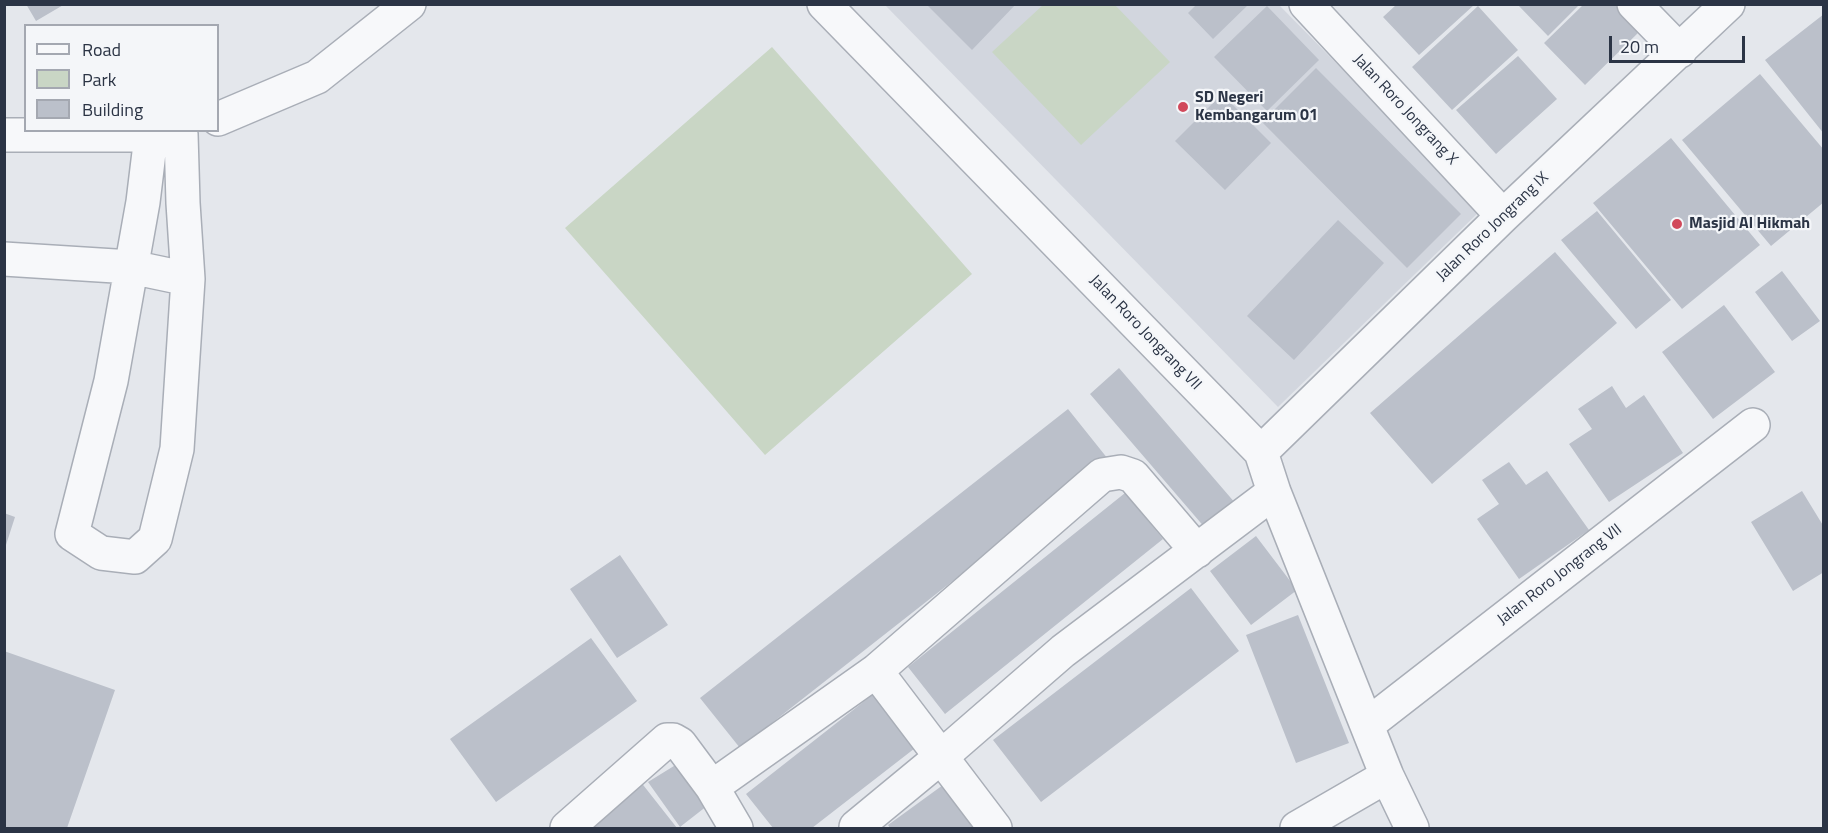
<!DOCTYPE html>
<html>
<head>
<meta charset="utf-8">
<style>
  body { margin:0 }
  #map { position:relative; width:1828px; height:833px; overflow:hidden; background:#e4e7ec; font-family:"Titillium Web",sans-serif }
  canvas { display:block }
  .frame { position:absolute; inset:0; border:6px solid #2b3445; pointer-events:none }
  .legend { position:absolute; left:24px; top:24px; width:195px; height:108px; box-sizing:border-box; background:#f4f6f9; border:2px solid #a4a8b1; margin:0; padding:8px 10px; list-style:none; font-size:18px; color:#2b3445 }
  .legend li { display:flex; align-items:center; gap:12px; height:30px }
  .legend b { width:30px; border:2px solid #a4a8b1 }
  .scale { position:absolute; left:1609px; top:36px; width:136px; height:27px; box-sizing:border-box; border:3px solid #2b3445; border-top:0; padding-left:8px; font-size:18px; line-height:21px; white-space:nowrap; color:#2b3445; -webkit-text-stroke:4px #f4f6f9; paint-order:stroke }
</style>
</head>
<body>
<div id="map">
<canvas width="1828" height="833"></canvas>
<div class="frame"></div>
<ul class="legend">
<li><b style="height:8px;background:#f7f8fa"></b>Road</li>
<li><b style="height:16px;background:#c9d6c5"></b>Park</li>
<li><b style="height:16px;background:#bbc0ca"></b>Building</li>
</ul>
<div class="scale">20 m</div>
</div>
<script>
const ctx = document.querySelector('canvas').getContext('2d');
ctx.lineJoin = 'round';
function fill(path, color) {
  ctx.fillStyle = color;
  ctx.fill(path, 'evenodd');
}
function trace(path, color, width, dash) {
  ctx.strokeStyle = color;
  ctx.lineWidth = width;
  ctx.lineCap = dash ? 'butt' : 'round';
  ctx.setLineDash(dash || []);
  ctx.stroke(path);
}
function label(font, color, halo, rows, align = 'center') {
  ctx.font = font + ' "Titillium Web",sans-serif';
  ctx.lineWidth = 4.5;
  ctx.setLineDash([]);
  ctx.textBaseline = 'middle';
  ctx.strokeStyle = halo;
  ctx.fillStyle = color;
  for (const [text, x, y, turn = 0] of rows) {
    ctx.save();
    ctx.translate(x, y);
    ctx.rotate((+turn || 0) * Math.PI / 180);
    ctx.textAlign = isNaN(turn) ? turn : align;
    if (halo) ctx.strokeText(text, 0, 0);
    ctx.fillText(text, 0, 0);
    ctx.restore();
  }
}
fill(new Path2D(`
  M885 5H1279L1481 210 1278 407Z`), '#d2d6de');
fill(new Path2D(`
  M1043 5H1115L1170 62 1081 145 992 52Z
  M772 47 972 274 765 455 565 228Z`), '#c9d6c5');
fill(new Path2D(`
  M26 4H65L36 21Z
  M926 4H1016L972 50Z
  M1197 4H1249L1213 39 1188 13Z
  M1517 4H1580L1548 36Z
  M1584 4H1614L1640 31 1585 85 1544 43Z
  M1396 5H1474L1419 55 1383 17Z
  M1267 6 1319 60 1267 111 1214 57Z
  M1478 6 1518 50 1452 110 1412 67Z
  M1824 14V134L1765 60Z
  M1518 56 1557 99 1496 154 1456 110Z
  M1316 68 1461 214 1407 268 1262 122Z
  M1760 74 1824 150V202L1771 246 1682 140Z
  M1222 94 1271 143 1225 190 1175 141Z
  M1671 138 1760 245 1682 309 1593 203Z
  M1597 211 1671 300 1636 329 1561 240Z
  M1338 220 1384 263 1294 360 1247 316Z
  M1555 252 1617 323 1432 484 1370 413Z
  M1782 271 1820 321 1792 341 1755 292Z
  M1724 305 1775 372 1713 419 1662 352Z
  M1119 368 1236 504 1206 529 1090 394Z
  M1612 386 1626 408 1644 395 1683 453 1609 502 1569 444 1592 429 1578 409Z
  M1068 409 1108 459 740 748 700 698Z
  M1509 462 1526 485 1547 471 1589 530 1519 579 1477 519 1499 504 1482 480Z
  M1802 491 1824 527V572L1793 591 1751 522Z
  M1125 493 1163 539 945 714 908 667Z
  M4 513 15 517 5 548H4Z
  M1256 536 1297 590 1251 625 1210 571Z
  M620 555 668 625 617 658 570 589Z
  M1191 588 1239 651 1041 802 993 740Z
  M1298 615 1349 743 1296 763 1246 635Z
  M591 638 637 701 496 802 450 739Z
  M4 651 115 690 67 828H4Z
  M876 692 919 745 812 828H773L746 794Z
  M682 761 712 802 680 827 648 782Z
  M640 781 677 828H579Z
  M943 785 975 828H890L888 825Z`), '#bbc0ca');
const minor = new Path2D(`
  M824 4 1261 452 1274 492 1387 776 1412 828
  M1306 4 1503 216
  M1634 4 1680 51
  M218 119 317 77 409 4
  M4 135H174
  M151 136 143 202 111 381 72 534 101 553 135 557 155 539 177 449 188 279 183 203 181 134
  M4 259 131 267 188 279
  M1261 452 1503 216 1728 4
  M876 671 995 828
  M1367 725 1753 425
  M712 787 876 671 1102 475 1121 472 1133 476 1197 551
  M567 828 667 740H673L680 744 712 787 736 828
  M857 828 856 827 942 756 1063 651 1274 492
  M1297 828 1387 776`);
trace(minor, '#a9aeb7', 36);
trace(minor, '#f7f8fa', 33);
for (const [x, y, r, color] of [
  [1183,107,6,"#d1495b"],
  [1677,224,6,"#d1495b"]
]) {
  const dot = new Path2D();
  dot.arc(x, y, r, 0, 2 * Math.PI);
  ctx.fillStyle = color;
  ctx.fill(dot);
  trace(dot, '#f4f6f9', 2);
}
label('bold 16px', '#2b3445', '#f4f6f9', [
  ["SD Negeri",1195,98],
  ["Kembangarum 01",1195,116],
  ["Masjid Al Hikmah",1689,224]
], 'left');
label('16px', '#2b3445', '#f4f6f9', [
  ["Jalan Roro Jongrang X",1405,110,47],
  ["Jalan Roro Jongrang IX",1493,227,-44],
  ["Jalan Roro Jongrang VII",1145,333,46],
  ["Jalan Roro Jongrang VII",1560,575,-38]
]);
</script>
</body>
</html>
